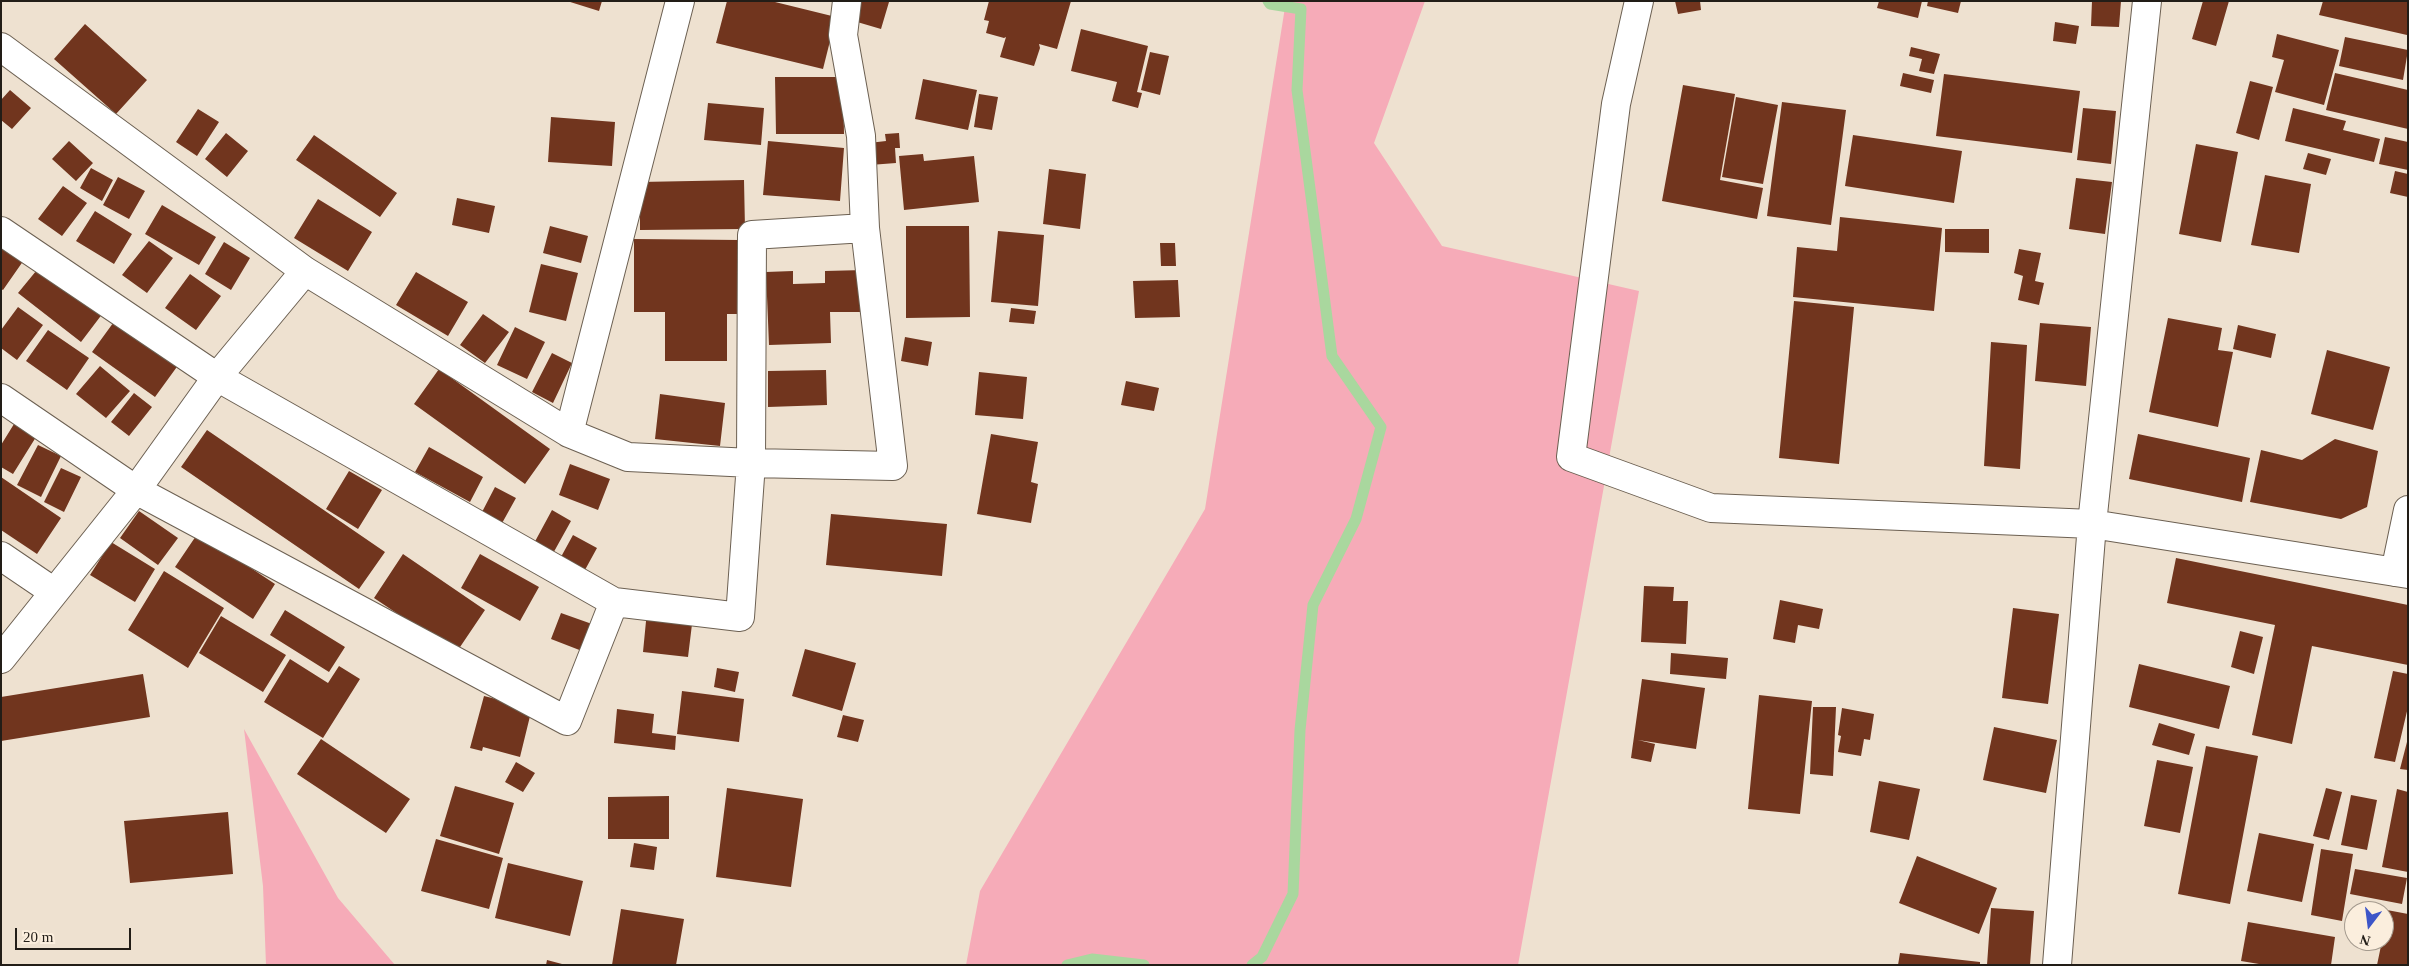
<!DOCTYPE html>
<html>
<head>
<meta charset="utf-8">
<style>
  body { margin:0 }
  #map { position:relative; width:2409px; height:966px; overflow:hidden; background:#eee1d0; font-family:Georgia,serif }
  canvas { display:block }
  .frame { position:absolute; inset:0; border:2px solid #221d17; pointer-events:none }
  .north { position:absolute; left:2344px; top:901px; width:50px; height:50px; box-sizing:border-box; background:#fbeedd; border:1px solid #a49a8e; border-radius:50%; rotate:195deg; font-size:14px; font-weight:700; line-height:20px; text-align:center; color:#221d17 }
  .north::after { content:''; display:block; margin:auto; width:18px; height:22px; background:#3d55c8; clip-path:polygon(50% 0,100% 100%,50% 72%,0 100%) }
  .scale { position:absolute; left:15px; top:928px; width:116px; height:22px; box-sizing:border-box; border:2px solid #221d17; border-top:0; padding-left:6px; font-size:15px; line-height:18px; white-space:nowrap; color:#221d17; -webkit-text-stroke:4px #fbeedd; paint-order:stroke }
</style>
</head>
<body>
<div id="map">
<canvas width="2409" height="966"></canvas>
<div class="frame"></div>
<div class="north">N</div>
<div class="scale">20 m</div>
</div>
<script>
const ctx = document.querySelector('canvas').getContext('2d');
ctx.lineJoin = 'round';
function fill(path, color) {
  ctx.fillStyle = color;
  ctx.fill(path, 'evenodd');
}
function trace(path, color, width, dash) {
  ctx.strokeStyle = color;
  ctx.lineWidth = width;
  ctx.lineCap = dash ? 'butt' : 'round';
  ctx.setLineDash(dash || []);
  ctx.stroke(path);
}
fill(new Path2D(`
  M1286 1H1425L1374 143 1442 246 1639 291 1518 965H966L980 891 1205 509Z
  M244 729 338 898 395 965H266L263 886Z`), '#f6abb8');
trace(new Path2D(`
  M1067 965 1092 959 1144 965
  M1252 965 1262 957 1293 894 1300 730 1313 605 1356 519 1381 427 1332 356 1297 90 1301 9 1270 4 1268 1`), '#a9d79e', 11);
fill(new Path2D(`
  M567 1H602L599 11Z
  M727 1H771L836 17 823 69 716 43Z
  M853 1 889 2 881 29 847 19Z
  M989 1H1071L1057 49 1039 44 1040 48 1034 66 1000 57 1006 37 1004 38 986 33 989 21 984 20Z
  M1675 1H1700L1701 10 1678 14Z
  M1879 1H1922L1918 18 1877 8Z
  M1928 1H1961L1958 13 1927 6Z
  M2092 1H2121L2119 27 2091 26Z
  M2203 1H2229L2216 46 2192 39Z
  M2323 1H2408L2407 35 2319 15Z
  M2055 22 2079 26 2076 44 2053 41Z
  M85 24 147 80 116 114 54 59Z
  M1081 29 1148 46 1137 92 1142 93 1138 108 1112 101 1117 82 1071 71Z
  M2277 34 2339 50 2324 105 2275 92 2284 60 2272 57Z
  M2345 37 2408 50 2403 80 2339 66Z
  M1911 47 1940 54 1934 74 1919 71 1922 59 1909 56Z
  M1150 52 1169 56 1160 95 1141 90Z
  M1903 73 1934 80 1931 93 1900 86Z
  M2335 73 2408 90V129L2326 110Z
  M1944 74 2080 91 2072 153 1936 136Z
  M775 77H843L844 134H776Z
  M923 79 977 90 968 130 915 119Z
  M2250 81 2273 87 2259 140 2236 133Z
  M1683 85 1735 94 1720 180 1763 188 1757 219 1662 201Z
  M10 90 31 108 12 129 1 120V100Z
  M979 94 998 97 992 130 974 127Z
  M1736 97 1778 105 1763 184 1722 177Z
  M1782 102 1846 110 1831 225 1767 216Z
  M708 103 764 108 761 145 704 140Z
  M2083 108 2116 111 2111 164 2077 160Z
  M2293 108 2346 121 2343 130 2380 139 2374 162 2285 141Z
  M198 109 219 122 197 156 176 142Z
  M551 117 615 122 612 166 548 162Z
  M226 133 248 151 227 177 205 159Z
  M899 133 900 148H895L896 163 870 165 869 143 886 141 885 134Z
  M314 135 397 193 380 217 296 160Z
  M1853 135 1962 151 1954 203 1845 186Z
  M2385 137 2408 142V170L2379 164Z
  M69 141 93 163 76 181 52 159Z
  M768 141 844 148 840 201 763 195Z
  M2196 144 2238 152 2221 242 2179 234Z
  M2308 153 2331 159 2326 175 2303 169Z
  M923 154 924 161 974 156 979 202 904 210 899 156Z
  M91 168 113 180 102 201 80 188Z
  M1049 169 1086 174 1080 229 1043 224Z
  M2395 171 2408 174V197L2390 193Z
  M2265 175 2311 184 2299 253 2251 245Z
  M118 177 145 191 129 219 103 205Z
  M2076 178 2112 182 2105 234 2069 229Z
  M744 180 745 229 640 230V182Z
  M63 186 87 203 62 236 38 219Z
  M457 198 495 206 489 233 452 225Z
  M318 199 372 232 348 271 294 238Z
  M162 205 216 237 199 265 145 234Z
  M95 211 132 234 114 264 76 241Z
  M1840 217 1942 228 1934 311 1793 297 1797 247 1837 251Z
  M550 226 588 236 581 263 543 253Z
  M906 226H969L970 317 906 318Z
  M1945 229H1989V253L1945 252Z
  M998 231 1044 235 1038 306 991 302Z
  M634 239 740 240V314H727V361H665V312H634Z
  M1 241 26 257 3 290 1 289Z
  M149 241 173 258 147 293 122 275Z
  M224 242 250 258 231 290 205 274Z
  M1160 243H1175L1176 266H1161Z
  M2019 249 2041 253 2035 281 2044 283 2039 305 2018 300 2023 276 2014 273Z
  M541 264 578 273 566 321 529 312Z
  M41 265 103 313 81 342 18 293Z
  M864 270 865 312H830L831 343 769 345 766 272 793 271V284L825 283V271Z
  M416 272 468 302 448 336 396 305Z
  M190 274 221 296 196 330 165 308Z
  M1178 280 1180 317 1135 318 1133 281Z
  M1794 301 1854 307 1839 464 1779 458Z
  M18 307 43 325 17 360 1 348V330Z
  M1011 308 1036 311 1034 324 1009 322Z
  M483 314 509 332 485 363 460 345Z
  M2168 318 2222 328 2218 350 2233 352 2218 427 2149 412Z
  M116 319 179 364 155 397 92 352Z
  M2040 323 2091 327 2086 386 2035 381Z
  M2238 325 2276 334 2271 358 2233 349Z
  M515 327 545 342 527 379 497 365Z
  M48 330 89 358 67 390 26 361Z
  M905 337 932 342 928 366 901 361Z
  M1991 342 2027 345 2020 469 1984 466Z
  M2327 350 2390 367 2373 430 2311 414Z
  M552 353 572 363 553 403 532 392Z
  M100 366 130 391 106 418 76 394Z
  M439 369 550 449 525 484 414 404Z
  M826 370 827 405 768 407V371Z
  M979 372 1027 377 1023 419 975 415Z
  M1126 381 1159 388 1154 411 1121 405Z
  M134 393 152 407 129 436 111 422Z
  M660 394 725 403 720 446 655 439Z
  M14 424 36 437 13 474 1 467V445Z
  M207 430 385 552 359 589 181 467Z
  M991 434 1038 442 1031 482 1038 484 1031 523 977 514Z
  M2138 434 2250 458 2242 502 2129 479Z
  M2335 439 2378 451 2367 507 2341 519 2250 502 2261 450 2302 460Z
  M38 445 61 456 41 497 17 485Z
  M429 447 483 477 470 502 415 472Z
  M570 464 610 479 598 510 559 495Z
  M61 468 81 477 64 512 44 502Z
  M349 471 382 490 358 529 326 509Z
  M1 477 61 518 37 554 1 530Z
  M495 487 516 498 501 525 481 514Z
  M552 510 571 521 551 557 532 547Z
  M139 511 178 538 158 565 120 538Z
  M831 514 947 524 942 576 826 565Z
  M198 533 275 584 253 619 175 567Z
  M573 535 597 548 580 579 556 566Z
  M111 542 155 569 135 602 90 575Z
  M403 554 485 610 456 653 374 598Z
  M480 554 539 587 520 621 461 588Z
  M2176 558 2408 605V665L2312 646 2292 744 2252 735 2275 625 2167 603Z
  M164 571 224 608 188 668 128 630Z
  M1644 586 1674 587 1673 601H1688L1686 644 1641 642Z
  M1780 600 1823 609 1819 629 1798 625 1795 643 1773 639Z
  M2013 608 2059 614 2048 704 2002 698Z
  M285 610 345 647 329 672 270 635Z
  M647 611 693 616 688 657 643 652Z
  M561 613 592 624 582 651 551 639Z
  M221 616 286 655 263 692 199 653Z
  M2240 631 2263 637 2254 674 2231 667Z
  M805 649 856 663 842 711 792 696Z
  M1671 653 1728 658 1726 679 1670 674Z
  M290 659 328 683 339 666 360 679 323 738 264 702Z
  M2139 664 2230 686 2219 729 2129 707Z
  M717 668 739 672 735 692 714 687Z
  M2393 671 2408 674V707L2395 762 2374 758Z
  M143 674 150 717 1 741V697Z
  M1642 679 1705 688 1696 749 1638 740 1655 744 1651 762 1631 758Z
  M682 691 744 699 739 742 677 734Z
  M1759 695 1812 701 1800 814 1748 809Z
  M484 696 532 708 520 757 483 747 482 751 470 748Z
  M1813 707H1836L1833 776 1810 774Z
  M1842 708 1874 714 1870 740 1864 739 1861 756 1838 752 1841 736 1838 735Z
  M617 709 654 714 652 733 676 736 675 750 614 743Z
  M843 715 864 720 858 742 837 737Z
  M2159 723 2195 734 2189 755 2152 745Z
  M1994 727 2057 740 2046 793 1983 780Z
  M2408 738V770L2400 769Z
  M321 739 410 799 386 833 297 774Z
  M2206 746 2258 756 2230 904 2178 894Z
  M2157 760 2193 767 2180 833 2144 826Z
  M516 762 535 773 523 792 505 782Z
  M1879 781 1920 789 1909 840 1870 832Z
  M455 786 514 803 499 854 440 836Z
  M727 788 803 799 791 887 716 877Z
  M2326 788 2342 792 2329 840 2313 836Z
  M2397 789 2408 792V872L2382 867Z
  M2351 795 2377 800 2367 850 2341 845Z
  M669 796V839H608V797Z
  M228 812 233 874 130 883 124 821Z
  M2259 833 2314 844 2302 902 2247 891Z
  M436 839 503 858 489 909 421 891Z
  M634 843 657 847 654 870 630 867Z
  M2321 849 2353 854 2342 921 2311 915Z
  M1917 856 1997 888 1979 934 1899 903Z
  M508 863 583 881 570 936 495 918Z
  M2355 869 2407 878 2402 904 2350 894Z
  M1991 908 2034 911 2030 965H1987Z
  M621 909 684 919 676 965H612Z
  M2387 910 2408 914V965H2377L2382 941H2384Z
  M2248 922 2335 937 2331 965H2265L2241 961Z
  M1900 953 1980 962V965H1898Z
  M547 960 562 964V965H546Z`), '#71351e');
const street = new Path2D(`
  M1639 1 1616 104 1571 457 1711 508 2092 524 2408 574
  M1 47 305 271 569 433 628 457 751 463 893 466 865 228 861 136 843 35 847 1
  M1 231 217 377 614 602 740 617 751 463 752 235 865 228
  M1 398 136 490 567 721 614 602
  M569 433 680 1
  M1 556 54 592
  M2395 572 2408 510
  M1 659 136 490 217 377 305 271
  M2057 965 2092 524 2147 1`);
trace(street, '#6c6052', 30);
trace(street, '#fff', 28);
</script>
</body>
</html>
